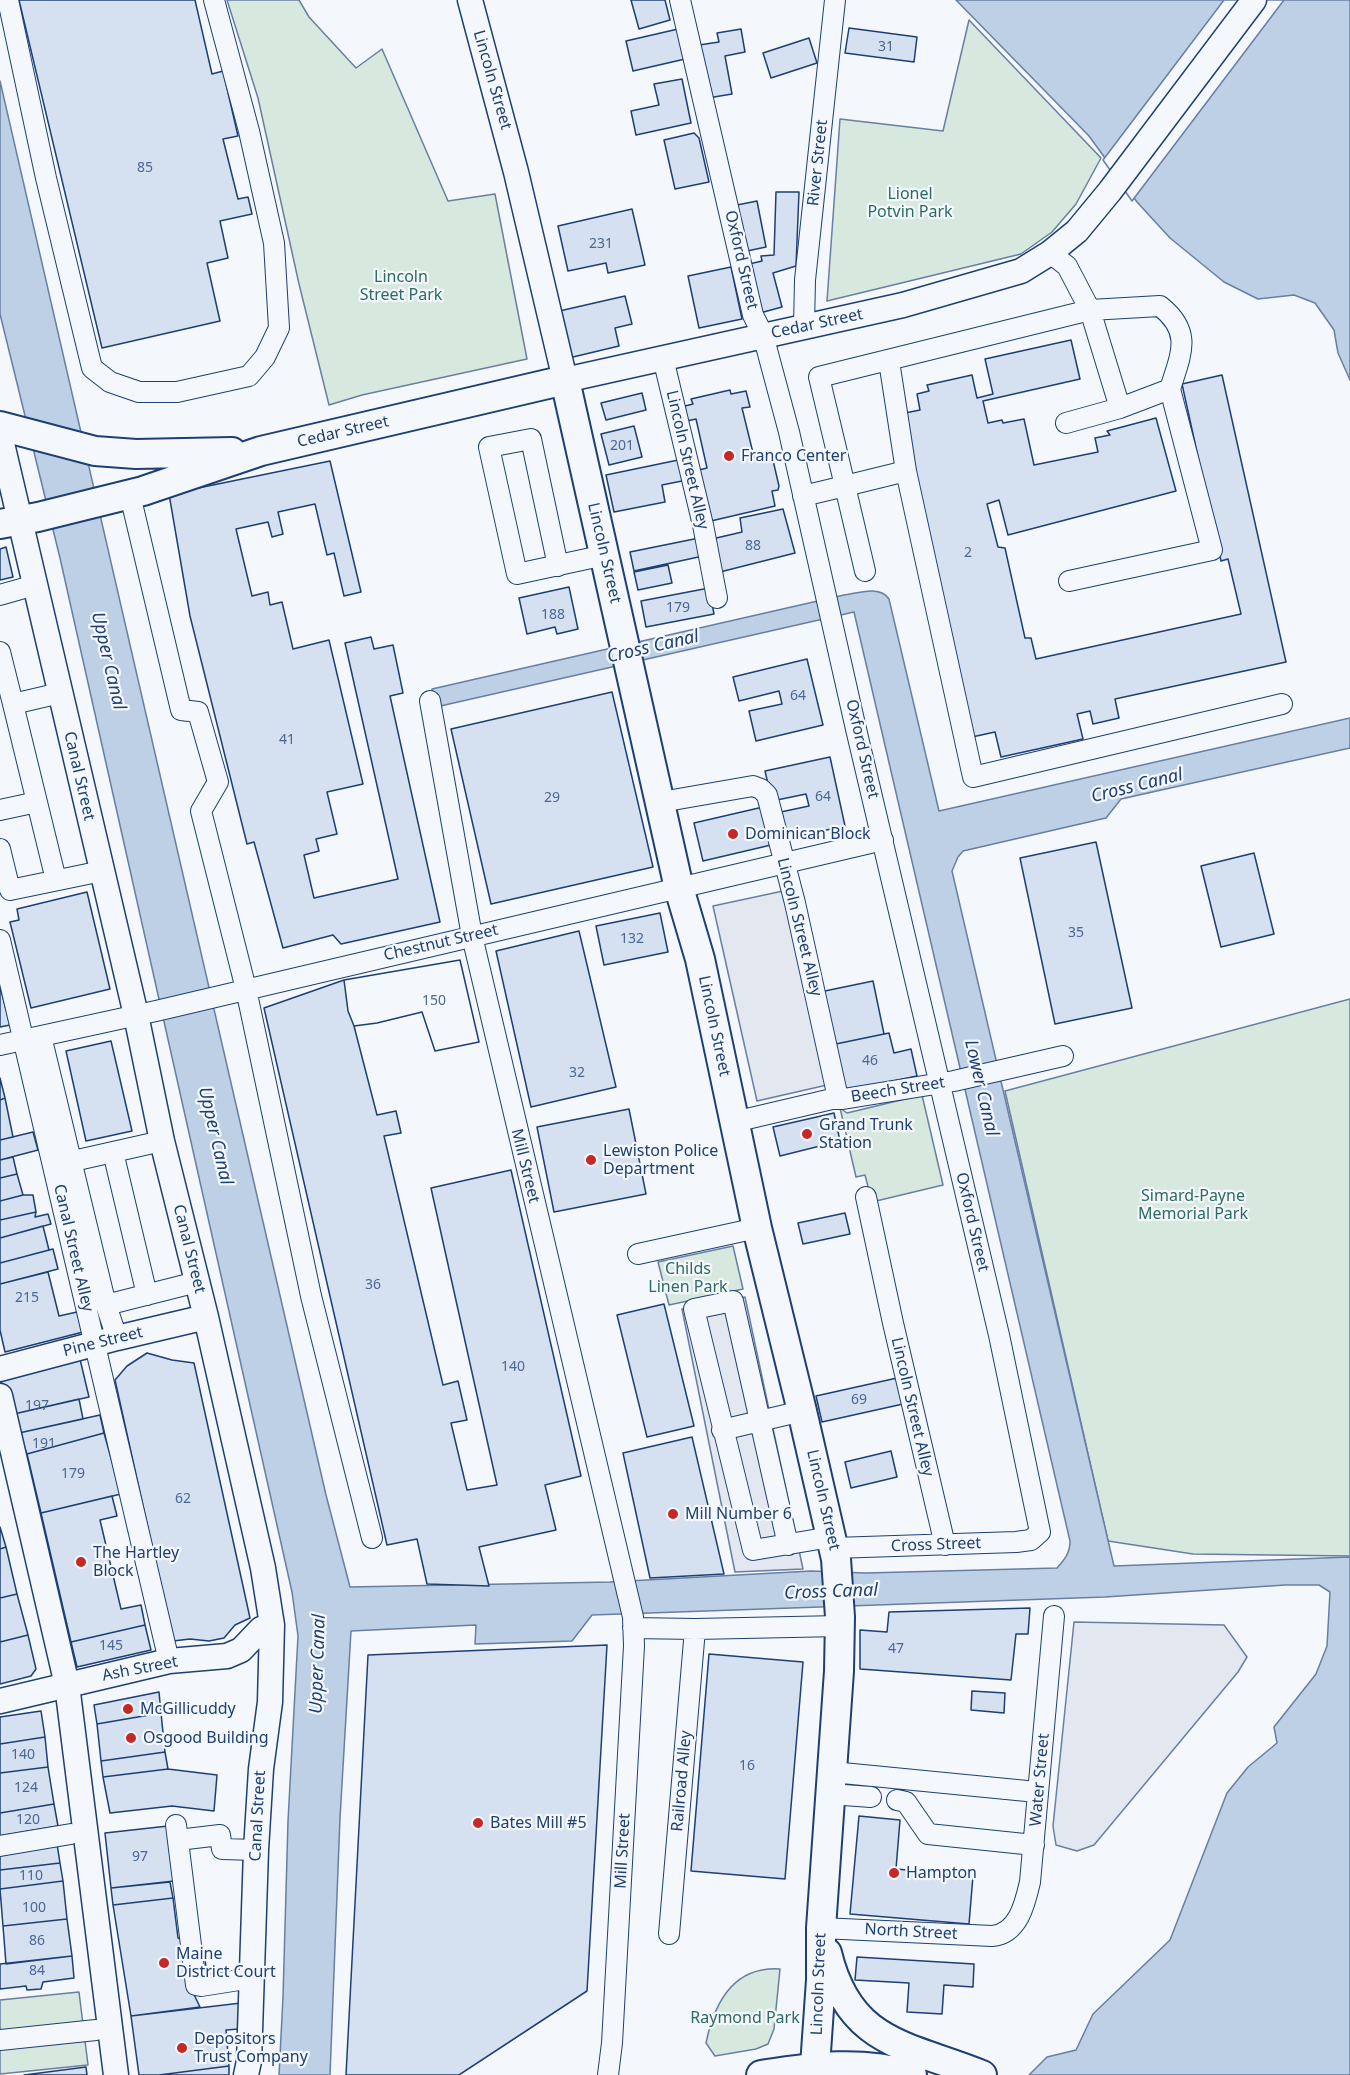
<!DOCTYPE html>
<html>
<head>
<meta charset="utf-8">
<style>
  body { margin:0 }
  canvas { display:block; background:#f4f7fb }
</style>
</head>
<body>
<canvas width="1350" height="2075"></canvas>
<script>
const ctx = document.querySelector('canvas').getContext('2d');
ctx.lineJoin = 'round';
function fill(path, color) {
  ctx.fillStyle = color;
  ctx.fill(path, 'evenodd');
}
function trace(path, color, width, dash) {
  ctx.strokeStyle = color;
  ctx.lineWidth = width;
  ctx.lineCap = dash ? 'butt' : 'round';
  ctx.setLineDash(dash || []);
  ctx.stroke(path);
}
function label(font, color, halo, rows, align = 'center') {
  ctx.font = font + ' "Noto Sans",sans-serif';
  ctx.lineWidth = 4.5;
  ctx.setLineDash([]);
  ctx.textBaseline = 'middle';
  ctx.strokeStyle = halo;
  ctx.fillStyle = color;
  for (const [text, x, y, turn = 0] of rows) {
    ctx.save();
    ctx.translate(x, y);
    ctx.rotate((+turn || 0) * Math.PI / 180);
    ctx.textAlign = isNaN(turn) ? turn : align;
    if (halo) ctx.strokeText(text, 0, 0);
    ctx.fillText(text, 0, 0);
    ctx.restore();
  }
}
const green = new Path2D(`
  M227 0H299L309 17 356 68 382 49 448 201 495 194 527 359 362 395 329 405 299 284 258 98Z
  M969 20 1101 158 1076 204 1052 232 1021 254 827 301 840 119 943 131Z
  M1350 999V1556L1193 1554 1108 1541 1005 1091Z
  M922 1095 943 1185 872 1202 865 1175 856 1177 840 1108 847 1113Z
  M733 1246 743 1289 669 1305 658 1262Z
  M780 1969 774 2029 768 2044 756 2049 715 2056 706 2043C714 2004 733 1966 780 1969Z
  M79 1992 88 2065 0 2074V2000Z`);
fill(green, '#d7e8df');
trace(green, '#687fa3', 1.5);
const parking = new Path2D(`
  M783 891 827 1085 757 1101 713 906Z
  M745 1297 803 1569 735 1572 682 1309Z
  M1074 1622 1224 1625 1247 1657 1238 1672 1094 1845 1077 1851 1056 1845 1053 1826Z`);
fill(parking, '#e3e8f0');
trace(parking, '#687fa3', 1.5);
const water = new Path2D(`
  M956 0H1350V380L1338 353 1334 330 1315 303 1294 295 1258 299 1224 282 1170 238 1137 202 1089 136Z
  M0 81 326 1495 350 1587 610 1582 811 1571 866 1573 1057 1568C1065 1559 1070 1553 1070 1541L854 612 436 707 432 689 844 595C858 593 880 585 889 599L939 811 1350 718V748L1121 799 1106 818 963 851 958 857 952 871 1114 1566 1350 1557V2075H1029L1047 2057 1076 2050 1093 2014 1170 1940 1227 1793 1248 1767 1277 1743 1274 1727 1316 1674 1327 1646 1330 1592 1319 1585H1285L1105 1597 592 1615 572 1641 475 1644 476 1625 351 1631 340 1818 330 2075H279L283 1997 288 1821 298 1636 292 1592 60 558 0 314Z`);
fill(water, '#bed0e5');
trace(water, '#687fa3', 1.5);
const pier = new Path2D(`
  M1224 0H1284L1132 201 1103 160Z`);
fill(pier, '#f4f7fb');
trace(pier, '#687fa3', 1.5);
const building = new Path2D(`
  M19 0H195L212 74 223 71 238 136 223 139 238 199 248 197 252 214 220 221 228 258 207 263 220 321 102 348Z
  M631 0H665L670 20 639 29Z
  M849 28 917 37 914 62 845 53Z
  M678 29 685 59 633 71 626 41Z
  M741 29 745 52 725 56 732 94 708 98 699 45 719 42 717 33Z
  M809 38 817 63 771 78 763 53Z
  M682 79 691 123 636 135 631 111 659 105 654 84Z
  M694 133 699 138 709 182 675 189 664 140Z
  M776 192H799L796 266 773 273 782 307 760 313 749 264 762 261 761 256 774 255Z
  M757 201 766 247 747 251 737 205Z
  M632 209 645 265 608 273 606 263 568 271 558 226Z
  M731 267 742 319 699 328 688 276Z
  M625 296 632 324 615 328 619 346 573 357 565 352 555 312Z
  M1071 340 1080 379 983 401 988 423 1002 420 1003 423 1024 419 1034 465 1098 452 1095 438 1110 435 1107 431 1156 418 1176 491 1008 535 999 500 987 504 998 547 1005 548 1025 638H1031L1036 659 1241 614 1228 559 1221 561 1182 384 1222 375 1286 662 1115 699 1119 718 1093 724 1090 711 1077 714 1083 739 1001 757 995 732 972 737 900 414 920 410 917 394 929 391 927 385 972 375 977 398 993 394 985 359Z
  M730 390 731 394 746 391 750 407 742 408 754 457 772 456 779 486 778 490 772 491 775 506 711 521 699 470 707 468 696 419 687 421 685 406 693 404 691 399Z
  M642 393 646 410 606 420 601 403Z
  M634 426 642 457 609 465 601 434Z
  M683 459 687 480 662 485 665 502 614 512 606 475Z
  M330 461 361 592 344 596 334 553 327 555 315 504 278 512 283 534 272 537 268 522 236 529 252 596 268 592 270 605 282 602 293 649 329 640 363 784 327 792 337 834 316 839 319 851 304 855 314 898 398 879 345 643 371 637 374 649 393 645 403 693 390 696 440 922 341 944 333 935 283 948 254 842 247 844 190 616 169 494Z
  M783 509 795 553 720 572 712 539 742 532 740 518Z
  M699 538 703 556 634 571 630 552Z
  M6 547 13 577 0 580V549Z
  M668 565 672 583 638 590 634 572Z
  M569 587 578 629 557 634 555 627 527 634 519 598Z
  M709 588 714 614 646 627 641 601Z
  M807 659 823 725 756 741 749 711 782 704 779 691 739 701 733 677Z
  M612 692 653 867 491 904 451 729Z
  M830 757 845 826 781 840 776 813 809 806 806 794 772 801 765 771Z
  M763 807 771 845 703 861 694 823Z
  M1096 842 1132 1008 1055 1024 1020 858Z
  M1254 853 1274 934 1221 947 1201 866Z
  M87 892 110 989 31 1008 10 922 19 920 17 909Z
  M660 913 668 952 604 965 596 926Z
  M579 931 616 1087 531 1107 496 951Z
  M460 960 479 1042 435 1051 422 1012 377 1023 354 1026 377 1115 396 1111 401 1133 384 1136 443 1385 458 1381 467 1420 451 1423 467 1490 497 1485 431 1188 511 1170 581 1476 545 1485 556 1530 479 1547 489 1586 427 1584 417 1539 387 1545 264 1008 344 980Z
  M460 960 479 1042 435 1051 422 1012 377 1023 354 1026 348 1011 344 980Z
  M873 981 884 1034 831 1045 820 992Z
  M0 986 10 1025 0 1027Z
  M889 1033 894 1053 911 1049 917 1076 842 1092 831 1045Z
  M111 1041 132 1131 86 1141 66 1051Z
  M0 1078 5 1098 0 1100Z
  M5 1098 13 1137 0 1140V1100Z
  M629 1109 646 1194 554 1212 537 1127Z
  M834 1113 840 1141 780 1156 773 1127Z
  M33 1132 38 1150 0 1160V1140Z
  M13 1157 17 1174 0 1178V1160Z
  M17 1174 23 1195 0 1201V1178Z
  M23 1195H33L36 1212 0 1220V1201Z
  M36 1212 35 1217 48 1214 51 1224 0 1238V1220Z
  M845 1213 850 1234 803 1244 798 1223Z
  M43 1226 49 1250 0 1263V1238Z
  M53 1249 58 1269 0 1284V1263Z
  M48 1272 59 1316 77 1312 83 1332 5 1352 0 1330V1284Z
  M664 1304 694 1426 647 1437 617 1315Z
  M147 1353 172 1360 194 1363 250 1618 235 1625 224 1638 209 1641 190 1639 173 1641 115 1380 127 1366Z
  M79 1355 89 1397 14 1414 9 1413 0 1376Z
  M897 1378 903 1404 822 1422 816 1396Z
  M79 1399 83 1419 19 1433 14 1414Z
  M100 1415 104 1433 27 1454 19 1433Z
  M104 1433 121 1494 41 1513 27 1454Z
  M692 1437 724 1574 650 1578 623 1453Z
  M891 1451 897 1477 851 1488 845 1462Z
  M112 1496 117 1516 100 1520 121 1609 141 1605 145 1625 71 1642 41 1513Z
  M0 1527 6 1547 0 1549Z
  M6 1547 17 1594 0 1598V1549Z
  M17 1594 28 1635 0 1642V1598Z
  M1030 1608 1028 1634H1016L1011 1680 860 1669V1630L887 1632 889 1612Z
  M145 1625 151 1650 77 1667 71 1642Z
  M28 1635 36 1669 31 1676 0 1684V1642Z
  M607 1645 587 1991 459 2075H346L368 1655Z
  M709 1654 803 1662 785 1879 691 1871Z
  M972 1691 1005 1693 1004 1713 971 1710Z
  M159 1692 161 1713 97 1724 94 1705Z
  M41 1711 45 1737 0 1744V1717Z
  M161 1713 165 1752 101 1761 97 1724Z
  M45 1737 48 1767 0 1773V1744Z
  M165 1752 168 1769 103 1777 101 1761Z
  M48 1767 54 1804 0 1813V1773Z
  M168 1769 217 1775 214 1811 172 1806 110 1813 103 1777Z
  M54 1804 58 1826 0 1836V1813Z
  M859 1816 900 1820 896 1869 973 1876 969 1924 850 1914Z
  M168 1826 174 1881 111 1888 105 1833Z
  M57 1844 60 1863 0 1870V1851Z
  M60 1863 63 1881 0 1889V1870Z
  M63 1881 67 1919 3 1926 0 1889Z
  M170 1882 173 1898 113 1905 111 1888Z
  M173 1898 178 1938 203 1946 208 1980 188 1982 200 2007 131 2016 113 1905Z
  M67 1919 72 1956 6 1964 3 1926Z
  M72 1956 74 1978 43 1982 41 1989 27 1990 26 1986 0 1989V1964Z
  M857 1957 974 1964 973 1987 944 1985 942 2014 907 2012 909 1983 855 1980Z
  M241 2003 239 2029 226 2030 229 2066 159 2075H139L131 2016Z
  M229 2066V2075H159Z
  M86 2067 87 2075H24Z`);
fill(building, '#d5e0f0');
trace(building, '#1d3f73', 1.5);
const minor = new Path2D(`
  M8 0 46 178 92 368 110 382 139 392H177L249 376 265 357 279 328 274 243 249 131 214 0
  M680 0 753 315 763 335 789 432 856 729 999 1335 1040 1532 1031 1540 1016 1542 834 1548
  M804 326 805 280 835 0
  M663 358 703 525 717 598
  M1066 423 1120 408 1090 310 1160 306C1193 332 1181 354 1170 389L1120 408
  M906 471 973 777 1282 704
  M130 495 181 710 198 712 218 782 201 811 246 989 311 1296 372 1538
  M803 496 845 486 819 377 1090 310 1067 266 1050 253
  M558 566 531 439 489 447 517 574 605 555
  M865 571 845 486 906 471 889 361
  M1069 581 1212 550 1170 389
  M0 595 35 585
  M0 652 13 704
  M430 701 472 936 633 1617 634 1646 612 2043 608 2075
  M661 802 753 786 761 789 767 795 795 903 838 1098
  M0 810 37 802
  M0 849 10 890 102 871
  M56 880 13 704 60 693
  M0 940 169 1661
  M41 1036 106 1305 117 1338
  M0 1045 156 1011 883 840
  M734 1122 832 1099H843L954 1081 1063 1056
  M113 1152 147 1295
  M73 1161 162 1141
  M866 1197 893 1323 945 1545
  M638 1254 757 1228
  M106 1305 197 1282
  M722 1430 802 1411
  M788 1545 733 1301 694 1309 753 1550 831 1537
  M633 1628 695 1629 840 1626
  M832 1772 1037 1792
  M830 1794 871 1797
  M897 1800 906 1802 928 1834 1034 1845
  M176 1825 196 1985 201 1986 252 1978
  M178 1840 220 1835 222 1849 256 1850
  M0 1846 71 1834
  M821 1928 992 1936C1018 1934 1025 1904 1030 1882L1054 1616
  M669 1934 695 1629
  M0 2040 96 2030`);
const major = new Path2D(`
  M470 0 516 172 565 380 903 305 1021 271 1050 253 1077 231 1110 191 1254 0
  M0 435 136 1015 162 1141 206 1317 263 1568 272 1625 270 1702 261 1769 256 1850 249 2061 246 2075
  M0 1369 117 1338 206 1317
  M0 1396 67 1685 116 2075
  M0 1701 169 1661 227 1656 241 1650 261 1629 272 1625`);
const highway = new Path2D(`
  M0 426 95 451 136 454 232 452
  M0 524 38 517 143 491 261 451 565 380 679 888 700 959 757 1228 802 1411 836 1559 840 1617 839 1671 821 1928V1980L815 2066
  M827 1953C849 2045 908 2045 982 2075
  M761 2075C814 2067 858 2060 912 2075`);
trace(minor, '#1d3f73', 22);
trace(major, '#1d3f73', 27);
trace(highway, '#1d3f73', 32);
trace(minor, '#f4f7fb', 20);
trace(major, '#f4f7fb', 24);
trace(highway, '#f4f7fb', 28);
for (const [x, y, r, color] of [
  [729,456,6,"#c62828"],
  [733,834,6,"#c62828"],
  [807,1134,6,"#c62828"],
  [591,1160,6,"#c62828"],
  [673,1514,6,"#c62828"],
  [81,1562,6,"#c62828"],
  [128,1709,6,"#c62828"],
  [131,1738,6,"#c62828"],
  [478,1823,6,"#c62828"],
  [894,1873,6,"#c62828"],
  [164,1963,6,"#c62828"],
  [182,2048,6,"#c62828"]
]) {
  const dot = new Path2D();
  dot.arc(x, y, r, 0, 2 * Math.PI);
  ctx.fillStyle = color;
  ctx.fill(dot);
  trace(dot, '#f4f7fb', 2);
}
label('14px', '#4b6792', null, [
  ["31",886,47],
  ["85",145,168],
  ["231",601,244],
  ["201",622,446],
  ["88",753,546],
  ["2",968,553],
  ["179",678,608],
  ["188",553,615],
  ["64",798,696],
  ["41",287,740],
  ["64",823,797],
  ["29",552,798],
  ["35",1076,933],
  ["132",632,939],
  ["150",434,1001],
  ["46",870,1061],
  ["32",577,1073],
  ["36",373,1285],
  ["215",27,1298],
  ["140",513,1367],
  ["69",859,1400],
  ["197",37,1406],
  ["191",44,1444],
  ["179",73,1474],
  ["62",183,1499],
  ["145",111,1646],
  ["47",896,1649],
  ["140",23,1755],
  ["16",747,1766],
  ["124",26,1788],
  ["120",28,1820],
  ["97",140,1857],
  ["110",31,1876],
  ["100",34,1908],
  ["86",37,1941],
  ["84",37,1971]
]);
label('16px', '#1d3f73', '#f4f7fb', [
  ["Lincoln Street",492,80,74],
  ["River Street",818,163,-84],
  ["Oxford Street",741,260,77],
  ["Cedar Street",817,324,-12],
  ["Cedar Street",343,432,-13],
  ["Lincoln Street Alley",687,460,77],
  ["Lincoln Street",604,553,77],
  ["Oxford Street",862,749,77],
  ["Canal Street",79,776,77],
  ["Lincoln Street Alley",799,927,76],
  ["Chestnut Street",441,943,-13],
  ["Lincoln Street",714,1026,78],
  ["Beech Street",898,1090,-9],
  ["Mill Street",525,1166,76],
  ["Oxford Street",972,1222,77],
  ["Canal Street Alley",73,1248,77],
  ["Canal Street",189,1249,76],
  ["Pine Street",103,1342,-14],
  ["Lincoln Street Alley",912,1407,77],
  ["Lincoln Street",823,1500,77],
  ["Cross Street",936,1545,-2],
  ["Ash Street",140,1669,-11],
  ["Water Street",1040,1780,-85],
  ["Railroad Alley",682,1781,-85],
  ["Canal Street",258,1816,-87],
  ["Mill Street",623,1851,-87],
  ["North Street",911,1932,3],
  ["Lincoln Street",819,1984,-88]
]);
label('16px', '#2c6c60', '#f4f7fb', [
  ["Lionel",910,194],
  ["Potvin Park",910,212],
  ["Lincoln",401,277],
  ["Street Park",401,295],
  ["Simard-Payne",1193,1196],
  ["Memorial Park",1193,1214],
  ["Childs",688,1269],
  ["Linen Park",688,1287],
  ["Raymond Park",745,2018]
]);
label('16px', '#1d3f73', '#f4f7fb', [
  ["Franco Center",741,456],
  ["Dominican Block",745,834],
  ["Grand Trunk",819,1125],
  ["Station",819,1143],
  ["Lewiston Police",603,1151],
  ["Department",603,1169],
  ["Mill Number 6",685,1514],
  ["The Hartley",93,1553],
  ["Block",93,1571],
  ["McGillicuddy",140,1709],
  ["Osgood Building",143,1738],
  ["Bates Mill #5",490,1823],
  ["Hampton",906,1873],
  ["Maine",176,1954],
  ["District Court",176,1972],
  ["Depositors",194,2039],
  ["Trust Company",194,2057]
], 'left');
label('italic 18px', '#1d3f73', '#f4f7fb', [
  ["Cross Canal",653,647,-13],
  ["Upper Canal",108,661,77],
  ["Cross Canal",1137,786,-14],
  ["Lower Canal",981,1088,77],
  ["Upper Canal",215,1136,77],
  ["Cross Canal",831,1592,-2],
  ["Upper Canal",318,1664,-88]
]);
</script>
</body>
</html>
